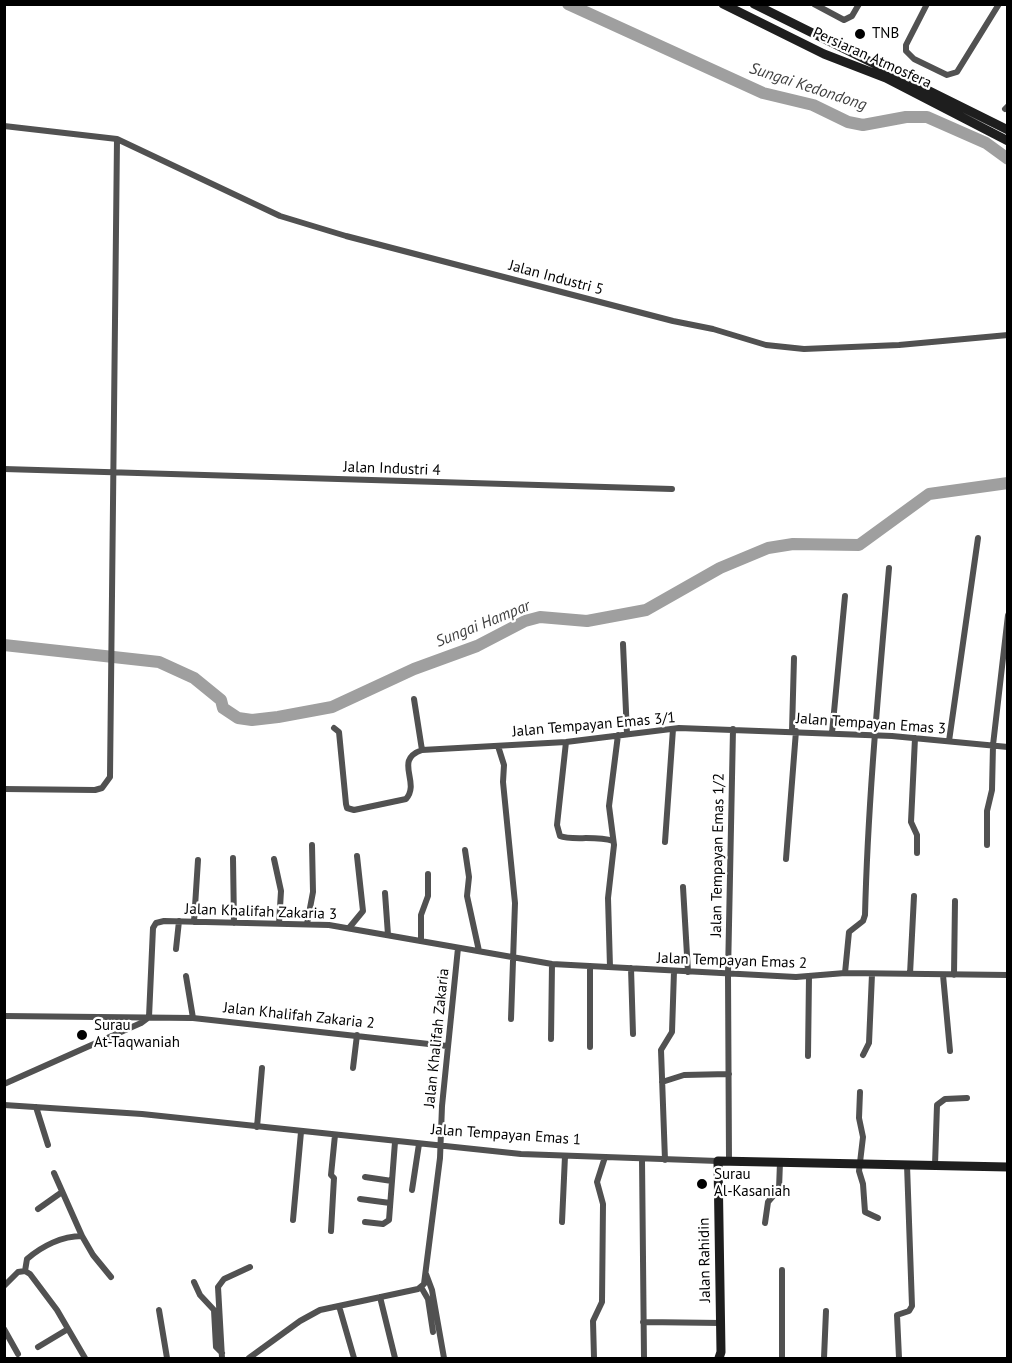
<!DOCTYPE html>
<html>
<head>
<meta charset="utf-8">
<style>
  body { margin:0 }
  #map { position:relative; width:1012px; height:1363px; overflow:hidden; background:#fff; font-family:"PT Sans",sans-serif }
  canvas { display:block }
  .frame { position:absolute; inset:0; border:6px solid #000; pointer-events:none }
</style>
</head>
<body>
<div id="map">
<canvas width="1012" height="1363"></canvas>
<div class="frame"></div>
</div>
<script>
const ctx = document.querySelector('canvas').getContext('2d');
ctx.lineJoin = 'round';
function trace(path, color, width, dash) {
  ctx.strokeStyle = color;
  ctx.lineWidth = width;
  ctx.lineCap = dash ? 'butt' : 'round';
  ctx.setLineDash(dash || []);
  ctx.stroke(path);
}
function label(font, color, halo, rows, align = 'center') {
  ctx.font = font + ' "PT Sans",sans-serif';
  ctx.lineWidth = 4.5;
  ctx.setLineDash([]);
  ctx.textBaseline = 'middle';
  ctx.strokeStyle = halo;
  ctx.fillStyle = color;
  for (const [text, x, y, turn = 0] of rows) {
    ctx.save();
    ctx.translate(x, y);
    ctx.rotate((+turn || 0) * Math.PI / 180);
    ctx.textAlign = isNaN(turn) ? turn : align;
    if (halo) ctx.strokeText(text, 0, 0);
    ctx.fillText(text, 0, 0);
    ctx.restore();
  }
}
trace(new Path2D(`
  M568 4 763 93 813 105 848 122 863 125 906 117H927L986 143 1008 159
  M4 645 159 662 194 678 221 700 223 708 238 718 252 720 278 717 332 707 414 669 477 646 525 621 540 617 587 621 646 610 720 568 768 548 793 544 859 545 929 494 1008 483`), '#9f9f9f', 12);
trace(new Path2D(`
  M814 4 844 20 852 16 859 4
  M927 4 906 45V51L914 59 947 75 957 72 999 4
  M1005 109 1008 106
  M4 126 117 139 280 216 346 236 673 321 713 329 766 345 804 349 899 345 1008 335
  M4 469 672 489
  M623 644 627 734
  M414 699 422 750
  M334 728 339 732 346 804 347 808 354 810 406 799C421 782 393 760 422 750L566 742 679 728 892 736 1008 747
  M792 731 794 658
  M832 733 845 596
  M915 738 911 822 917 835V853
  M949 741 978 538
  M566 742 557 825 560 836C571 841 595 835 613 841
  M498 746 504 765 503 782 515 903 511 1019
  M4 789 95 790 102 788 110 777 117 139
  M665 842 673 729
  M987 845V811L992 790 993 745 1008 615
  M465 850 469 877 467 896 479 951
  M233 858 234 923
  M274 859 281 891 279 924
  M786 859 796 731
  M683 887 688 972
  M385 893 388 935
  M194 922 198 860
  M307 924 313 892 312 845
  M349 928 363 911 357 856
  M421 941V915L428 896V874
  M176 949 179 921
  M590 966V1047
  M610 967 608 898 614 845 609 806 618 735
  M631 968 633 1034
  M845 973 849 932 863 921 865 915C868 799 879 684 889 568
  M910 974 914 896
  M943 975 950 1051
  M954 975 955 901
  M186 976 193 1018
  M4 1016 193 1018 447 1046
  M149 1017 153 928 156 923 164 921 329 925 552 964 796 977 845 973 1008 975
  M551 1039 552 964
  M863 1055 869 1043 872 974
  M808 1056 809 976
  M353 1068 357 1035
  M662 1082 684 1075 729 1074
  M4 1084 141 1023 149 1017
  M860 1092 859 1118 863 1137 859 1171 863 1184 865 1212 878 1218
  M4 1105 142 1114 521 1154 718 1161
  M36 1107 48 1145
  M257 1127 262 1068
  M642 1159 644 1358
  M665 1160 661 1050 672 1032 674 971
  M729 1161 728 974 733 729
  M935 1165 937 1105 945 1099 967 1098
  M365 1177 392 1181
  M412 1190 419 1144
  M360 1199 390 1203
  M38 1209 62 1192
  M293 1220 301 1132
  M365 1222 383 1224 389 1220 395 1142
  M562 1222 565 1156
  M765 1223 768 1202 779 1189 780 1162
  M331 1231 334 1178 331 1175 335 1135
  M82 1236 93 1255 111 1277
  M25 1271 27 1259C42 1246 62 1236 82 1236L54 1173
  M426 1274 432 1290 444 1358
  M194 1282 200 1295 214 1310 216 1347 222 1353
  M4 1286 18 1272 25 1271 30 1274 57 1310 85 1358
  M421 1287 428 1299 433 1332
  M380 1297 395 1358
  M339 1306 354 1358
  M159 1310 167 1358
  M643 1322 721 1323
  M4 1329 18 1354
  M38 1347 68 1329
  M222 1358 218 1287 224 1279 250 1267
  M249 1358 300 1321 320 1310 418 1289 424 1284 440 1158 442 1106 458 948
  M594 1358 593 1321 602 1302 603 1204 597 1182 605 1157
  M782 1358V1270
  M824 1358 826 1311
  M899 1358 897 1315 909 1311 912 1306 907 1165`), '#515151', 6);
trace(new Path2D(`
  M723 4 824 54 886 78 1008 141
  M754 4 1008 130
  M719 1358 721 1352 718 1161 1008 1167`), '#1e1e1e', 9);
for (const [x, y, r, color] of [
  [860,34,6,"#000"],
  [82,1035,6,"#000"],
  [702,1184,6,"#000"]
]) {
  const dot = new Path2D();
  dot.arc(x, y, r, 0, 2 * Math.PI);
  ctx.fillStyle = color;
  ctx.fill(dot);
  trace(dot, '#fff', 2);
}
label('15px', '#000', '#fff', [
  ["TNB",872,34],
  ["Surau",94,1026],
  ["At-Taqwaniah",94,1043],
  ["Surau",714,1175],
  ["Al-Kasaniah",714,1192]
], 'left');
label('15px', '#000', '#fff', [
  ["Persiaran Atmosfera",872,58,24],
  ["Jalan Industri 5",556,278,15],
  ["Jalan Industri 4",392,469,2],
  ["Jalan Tempayan Emas 3",871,724,4],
  ["Jalan Tempayan Emas 3/1",594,725,-5],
  ["Jalan Tempayan Emas 1/2",718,855,-89],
  ["Jalan Khalifah Zakaria 3",261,912,2],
  ["Jalan Tempayan Emas 2",732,961,2],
  ["Jalan Khalifah Zakaria 2",299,1016,6],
  ["Jalan Khalifah Zakaria",437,1038,-84],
  ["Jalan Tempayan Emas 1",506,1135,4],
  ["Jalan Rahidin",705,1260,-91]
]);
label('italic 16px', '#404040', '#fff', [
  ["Sungai Kedondong",808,87,18],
  ["Sungai Hampar",483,624,-22]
]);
</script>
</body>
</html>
